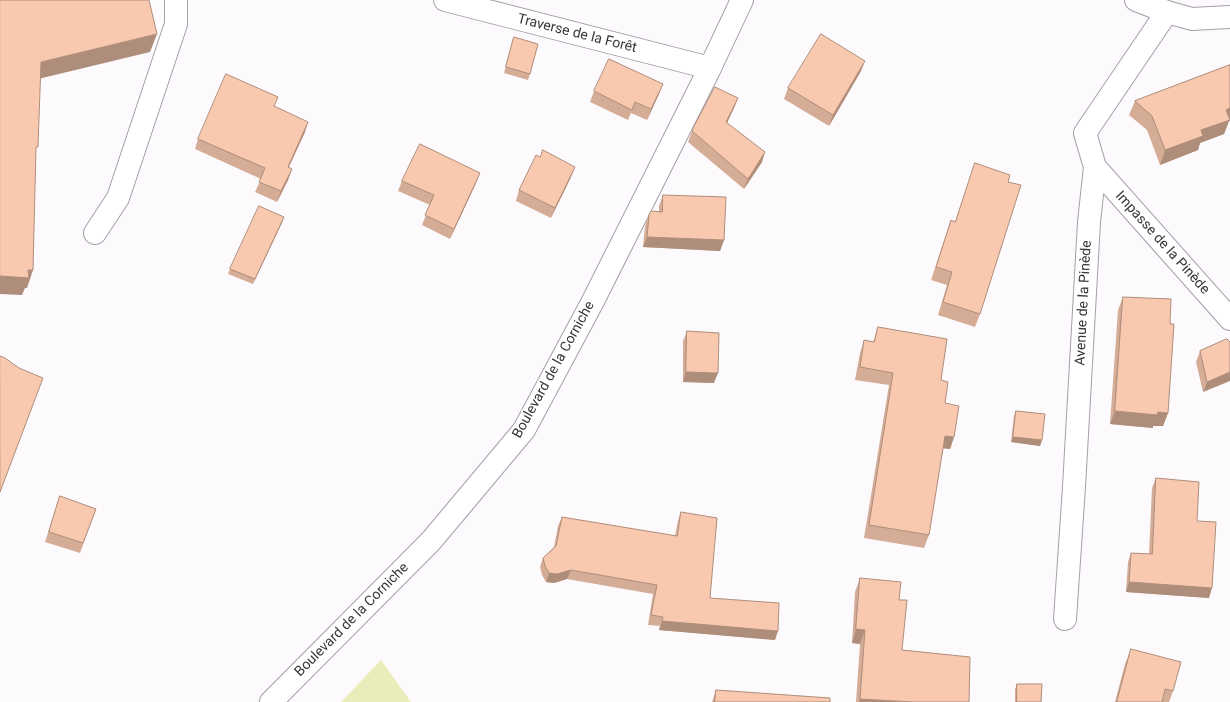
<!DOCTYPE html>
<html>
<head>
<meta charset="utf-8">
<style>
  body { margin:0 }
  canvas { display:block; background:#fdfafe }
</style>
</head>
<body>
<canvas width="1230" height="702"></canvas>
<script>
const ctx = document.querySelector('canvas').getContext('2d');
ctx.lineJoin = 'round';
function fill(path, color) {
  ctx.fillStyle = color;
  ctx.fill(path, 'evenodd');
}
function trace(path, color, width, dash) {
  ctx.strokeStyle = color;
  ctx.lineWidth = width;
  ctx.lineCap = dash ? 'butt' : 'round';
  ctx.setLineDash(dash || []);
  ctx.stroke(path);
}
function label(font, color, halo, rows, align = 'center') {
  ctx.font = font + ' Roboto,sans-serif';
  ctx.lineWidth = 3.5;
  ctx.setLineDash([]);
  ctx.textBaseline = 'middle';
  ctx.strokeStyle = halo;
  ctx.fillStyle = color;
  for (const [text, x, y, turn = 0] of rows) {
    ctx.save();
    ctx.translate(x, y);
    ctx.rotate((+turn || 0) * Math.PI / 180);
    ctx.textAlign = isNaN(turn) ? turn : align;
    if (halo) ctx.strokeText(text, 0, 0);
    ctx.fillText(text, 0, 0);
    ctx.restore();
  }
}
fill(new Path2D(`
  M381 660 411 702H341Z`), '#e9edba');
const minor = new Path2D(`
  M445 0 710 68
  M1136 0 1167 12 1192 19 1230 17
  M1095 167 1230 319
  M95 233 118 198 176 24V0
  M1065 619 1074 487 1089 222 1095 167 1085 133 1167 12
  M271 702 431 541 524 430 593 301 710 68 742 0`);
trace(minor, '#a69ea9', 24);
trace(minor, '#fff', 22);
fill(new Path2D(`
  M514 37 530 74 528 80 504 73Z
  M1230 65V121H1229L1224 134 1200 143 1198 150 1160 165 1147 130 1129 115 1135 101Z
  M861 71 829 126 784 99 788 88Z
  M594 91 659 94 647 120 631 113 628 120 590 102Z
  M278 97 274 106 305 132 289 167 292 169 288 180 277 202 255 192 261 179 195 149 198 139Z
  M738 98 734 108 727 123 762 162 744 189 688 142 692 131Z
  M975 163 1008 182 980 314 975 327 938 315 947 285 931 280 951 220 955 222Z
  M571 177 551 218 516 201 519 190Z
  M402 181 476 183 450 239 422 225 430 205 398 191Z
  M663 195 724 240 720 251 643 247 645 226 649 215 659 212V206Z
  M284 217 253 284 228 274 230 269Z
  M1123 297 1170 324 1168 413 1163 426H1153V428L1110 424 1118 310Z
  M878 327 941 380 945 403 954 437 950 449 943 448 929 535 924 548 864 538 889 385 855 380 860 353 864 340 873 342Z
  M687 331 714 383 683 382V341Z
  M1227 339 1203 392 1196 362 1200 351Z
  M1016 411 1042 440 1040 446 1011 442 1014 416Z
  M1156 478 1197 521 1209 598 1126 592 1128 562 1131 553 1149 554 1152 488Z
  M60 496 96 509 80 553 45 542Z
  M681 512 710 598 775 640 659 630 660 626 648 625 653 594 567 579 554 583 546 582 542 575 540 567 543 558 554 547 558 526 562 517 675 536 678 521Z
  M860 578 899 600 902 650 969 702H856L860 644 852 643 855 592Z
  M1131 649 1173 691 1169 702H1115L1125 664Z
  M1017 684 1041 702H1015V689Z
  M716 690 830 702H712Z`), '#d5ad96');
fill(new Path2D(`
  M157 34 150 52 34 80 41 62Z
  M865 61 861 71 829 126 833 115Z
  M663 84 659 94 647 120 651 109Z
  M738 98 734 108 722 133 726 122Z
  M1230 108V121H1229L1224 134 1200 143 1198 150 1160 165 1165 150 1201 130 1226 110Z
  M308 122 305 132 284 177 288 167Z
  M765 152 762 162 744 189 748 179Z
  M575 167 571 177 551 218 555 208Z
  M292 169 288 180 277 202 281 191Z
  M480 173 476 183 450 239 454 229Z
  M284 217 282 223 253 284 255 279Z
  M647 237 724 240 720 251 643 247Z
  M28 270H33L27 288H25L22 295 0 294V276Z
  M686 372 718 373 714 383 683 382Z
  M1230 372V381L1203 392 1207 382Z
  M1115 411 1158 412 1168 413 1163 426H1153V428L1110 424Z
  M945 436 954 437 950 449 940 448Z
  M1013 437 1042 440 1040 446 1011 442Z
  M571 570 567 579 554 583 546 582 549 573Z
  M1129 582 1212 588 1209 598 1126 592Z
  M662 621 778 631 775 640 659 630Z
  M856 629 865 630 860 644 852 643Z
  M860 699 913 702H859Z`), '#ae8d7a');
const building = new Path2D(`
  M0 0H149L157 34 41 62 38 147H36L33 270H28L29 278 0 276Z
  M821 34 865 61 833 115 788 88Z
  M514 37 538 44 530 74 506 67Z
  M609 59 663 84 651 109 635 102 632 110 594 91Z
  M1230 65V108L1226 110 1230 120 1201 130 1203 136 1165 150 1152 116 1135 101Z
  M226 74 278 97 274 106 308 122 288 167 292 169 281 191 259 182 265 168 198 139Z
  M715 87 738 98 726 122 765 152 748 179 692 131Z
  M420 144 480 173 454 229 425 215 434 195 402 181Z
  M543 150 575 167 555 208 519 190 536 155 540 157Z
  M975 163 1010 175 1008 182 1021 185 980 314 943 302 952 272 936 267 951 220 955 222Z
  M663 195 726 197 724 240 647 237 649 215 651 211 662 212Z
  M259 206 284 217 255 279 230 269Z
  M1123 297 1171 299 1170 324H1174L1168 413 1158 412 1157 415 1115 411Z
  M878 327 947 339 941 380 948 382 945 403 959 406 954 437 945 436 929 535 869 525 893 373 860 367 864 340 874 342Z
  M687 331 719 333 718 373 686 372Z
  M1227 339 1230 342V372L1207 382 1200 351Z
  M0 356 5 358 19 368 43 378 0 492Z
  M1016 411 1045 414 1042 440 1013 437Z
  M1156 478 1199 482 1197 521 1216 522 1212 588 1129 582 1131 553 1152 554Z
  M60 496 96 509 83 543 49 532Z
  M681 512 717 518 710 598 779 603 778 631 662 621 663 617 651 615 657 585 571 570 557 574 549 573 545 566 543 558 556 546 562 517 677 536Z
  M860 578 901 582 899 600H907L902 650 970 657 969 702H913L860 699 865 630 856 629Z
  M1131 649 1181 662 1173 691 1165 689 1162 702H1117Z
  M1017 684H1042L1041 702H1017Z
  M716 690 830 698V702H715Z`);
fill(building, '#f8c9af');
trace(building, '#ae8d7a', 1);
label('14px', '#39353a', '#fff', [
  ["Traverse de la Forêt",577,34,14],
  ["Impasse de la Pinède",1162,243,48],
  ["Avenue de la Pinède",1084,303,-87],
  ["Boulevard de la Corniche",554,370,-61],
  ["Boulevard de la Corniche",352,620,-45]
]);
</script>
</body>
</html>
